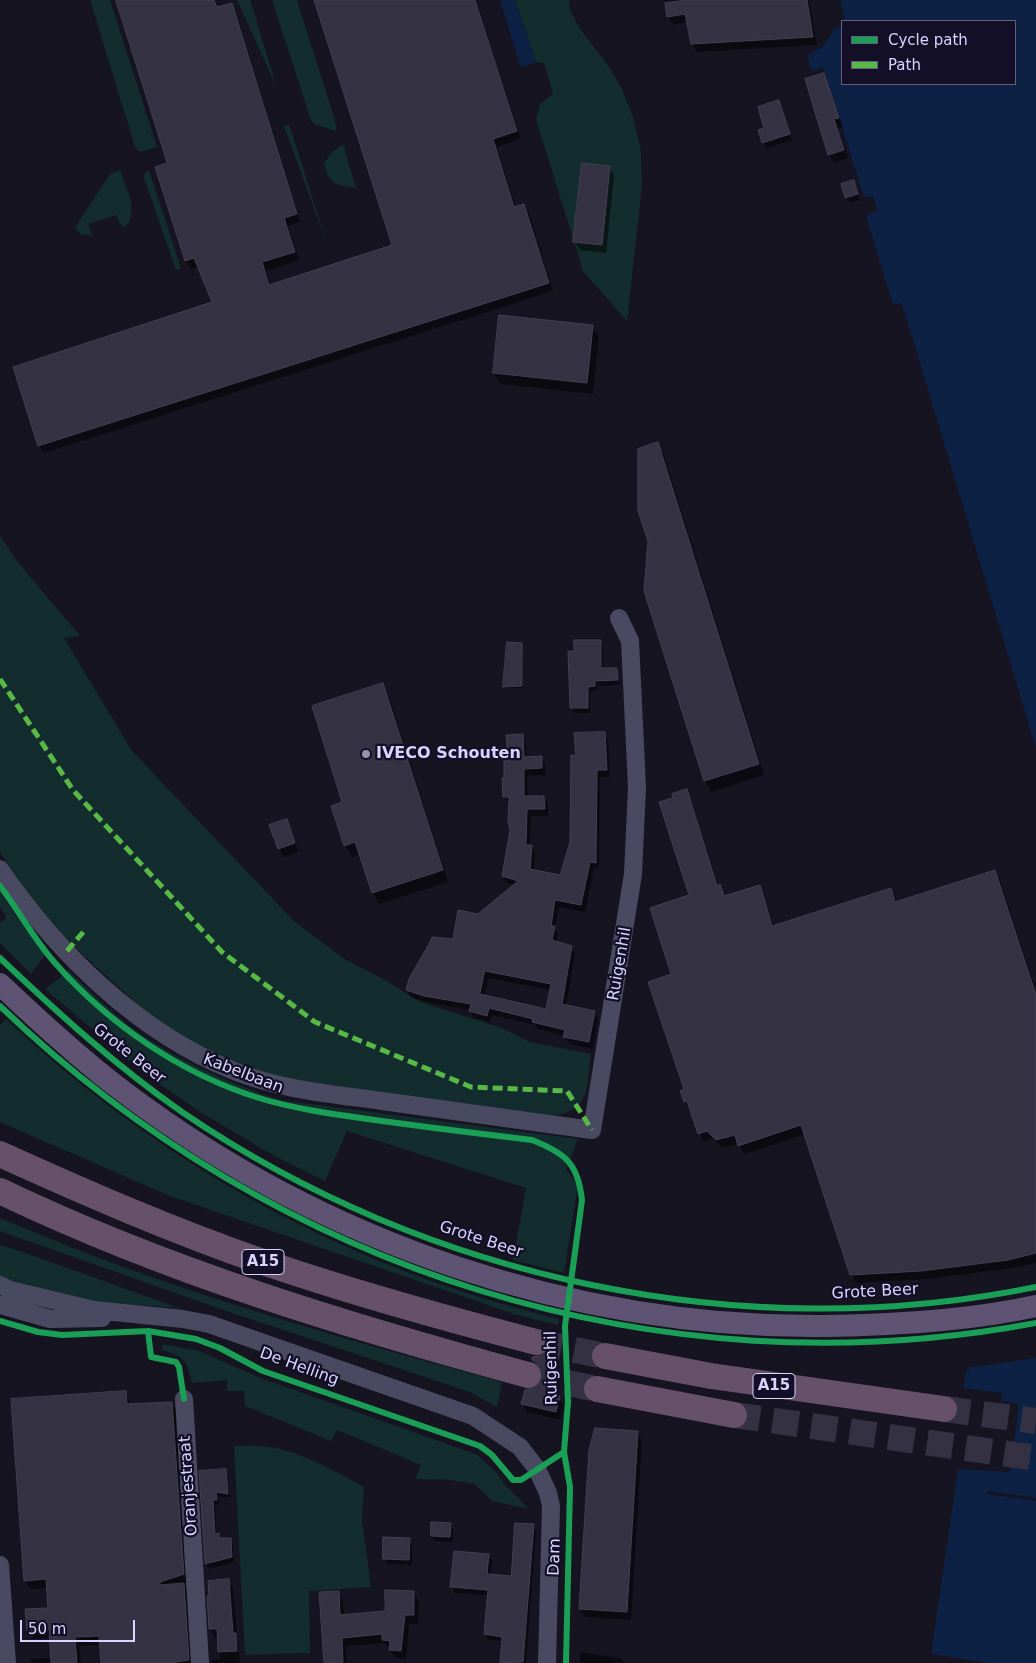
<!DOCTYPE html>
<html>
<head>
<meta charset="utf-8">
<style>
  body { margin:0 }
  #map { position:relative; width:1036px; height:1663px; overflow:hidden; background:#161421; font-family:"DejaVu Sans",sans-serif }
  canvas { display:block }
  .legend { position:absolute; left:841px; top:20px; width:175px; height:65px; box-sizing:border-box; background:#130f26; border:1px solid #625e7d; margin:0; padding:6px 9px; list-style:none; font-size:15px; color:#d9d4ff }
  .legend li { display:flex; align-items:center; gap:10px; height:25px }
  .legend b { width:25px; border:1px solid #625e7d }
  .scale { position:absolute; left:20px; top:1620px; width:115px; height:22px; box-sizing:border-box; border:2px solid #d9d4ff; border-top:0; padding-left:6px; font-size:15px; line-height:18px; white-space:nowrap; color:#d9d4ff; -webkit-text-stroke:4px #130f26; paint-order:stroke }
</style>
</head>
<body>
<div id="map">
<canvas width="1036" height="1663"></canvas>
<ul class="legend">
<li><b style="height:6px;background:#1a9f57"></b>Cycle path</li>
<li><b style="height:6px;background:#58b947"></b>Path</li>
</ul>
<div class="scale">50 m</div>
</div>
<script>
const ctx = document.querySelector('canvas').getContext('2d');
ctx.lineJoin = 'round';
function fill(path, color) {
  ctx.fillStyle = color;
  ctx.fill(path, 'evenodd');
}
function trace(path, color, width, dash) {
  ctx.strokeStyle = color;
  ctx.lineWidth = width;
  ctx.lineCap = dash ? 'butt' : 'round';
  ctx.setLineDash(dash || []);
  ctx.stroke(path);
}
function label(font, color, halo, rows, align = 'center') {
  ctx.font = font + ' "DejaVu Sans",sans-serif';
  ctx.lineWidth = 4.5;
  ctx.setLineDash([]);
  ctx.textBaseline = 'middle';
  ctx.strokeStyle = halo;
  ctx.fillStyle = color;
  for (const [text, x, y, turn = 0] of rows) {
    ctx.save();
    ctx.translate(x, y);
    ctx.rotate((+turn || 0) * Math.PI / 180);
    ctx.textAlign = isNaN(turn) ? turn : align;
    if (halo) ctx.strokeText(text, 0, 0);
    ctx.fillText(text, 0, 0);
    ctx.restore();
  }
}
fill(new Path2D(`
  M90 0H110L157 147 140 152 135 147Z
  M237 0H250L277 88Z
  M272 0H297L337 127 336 131 314 124 311 121Z
  M515 0H569L570 10 580 29 605 61 621 87 633 117 641 151 642 185 627 321 582 270 580 260 536 120 540 104 553 94 544 63 536 62Z
  M289 125 290 127 327 244 284 126Z
  M343 144 356 188C336 185 329 185 324 163L332 152Z
  M120 170C126 188 141 215 123 228L116 215 88 224 92 236 80 234 75 227 110 174Z
  M149 170 181 268 176 270 143 175Z
  M0 536 17 561 80 636 64 638 132 751 294 921 343 958 387 981 420 1002 502 1028 530 1042 591 1054C586 1088 592 1110 552 1116L386 1095 284 1078 233 1063 186 1038 147 1013 69 942 33 901 0 852Z
  M0 892 16 915 48 951 31 974 0 943V923L6 919V915L0 908Z
  M69 971C90 991 112 1013 135 1030 178 1061 230 1083 280 1100L578 1139 566 1169 578 1186 564 1273 513 1260 526 1188 347 1131 325 1181 276 1157 200 1112 145 1074 45 989Z
  M6 1019C164 1167 348 1268 559 1319L558 1325 514 1314 170 1196 0 1122V1025Z
  M0 1218C162 1288 332 1336 502 1382L497 1407 470 1392 229 1312 0 1231Z
  M0 1245 20 1251 179 1308 94 1302 61 1296 0 1278Z
  M162 1344 199 1351 263 1379 476 1454 497 1473 504 1484 529 1509 492 1501 475 1484 450 1480 415 1479 421 1465 337 1430 331 1441 245 1406 244 1391H227V1380L192 1383C186 1359 185 1357 162 1350Z
  M234 1446C245 1446 258 1445 270 1447 302 1452 335 1471 364 1487L362 1520 371 1587 309 1591 310 1654 303 1653 245 1655Z`), '#132c2d');
fill(new Path2D(`
  M500 0H515L536 62 522 67 520 65Z
  M840 0H1036V748L903 307 901 303 893 305 866 216 877 210 873 196 864 197 823 67 811 71 807 55C821 50 827 43 834 29L842 27V84H1015V21H845Z
  M1036 1358V1498L988 1491 987 1494 1036 1501V1663H989L931 1654 958 1469 1010 1472 1019 1404 1001 1401 1002 1393 963 1388 966 1372 972 1367Z`), '#0d2144');
fill(new Path2D(`
  M117 0H216L218 8 231 4 236 13 300 222 288 226 299 260 266 271 271 285 394 246 315 0H476L521 139 497 147 516 208 524 205 529 213 553 291 44 453 39 445 214 303 199 267 191 269 186 261 156 167 169 163Z
  M665 0H809L817 45 697 52 692 44 688 22 673 25 668 17Z
  M824 75 843 127 838 128 848 158 834 163 829 155Z
  M779 102 792 140 766 148 759 131 766 129Z
  M609 167 614 176 606 253 580 250 575 242Z
  M853 182 860 200 850 203 842 185Z
  M592 326 599 337 593 394 501 384 494 373Z
  M657 444 664 455 764 775 711 792 705 780Z
  M600 642 603 646V669H616L620 685 597 686V691H590V713H574L571 708 575 653Z
  M522 644 523 688H506L504 686Z
  M382 684 389 696 448 882 379 904 373 892 360 854 352 857 345 845 344 803Z
  M604 733 608 740 610 777H600L599 869 594 868 585 912 559 907 555 930 558 935 556 943 571 947 575 954 566 1006 594 1012 598 1019 593 1049 569 1044 565 1036 538 1029 535 1025 492 1015 490 1022 474 1018 470 1010 429 1003 411 997 407 990 478 915 514 885 507 883 503 876 511 831 504 780 509 759 522 735 526 742 527 758H541L545 765 546 775 527 776 528 797H543L548 805V816H531L530 846 535 853 534 871 561 877 571 842 577 756ZM488 978 551 990 546 1011 485 996Z
  M686 791 691 799 718 886 726 897 759 887 774 926 890 889 897 902 995 871 1000 880 1036 991V1263L1013 1268 927 1279 856 1283 851 1274 805 1134 744 1154 739 1144 722 1148 713 1139 704 1142 682 1092 685 1090 673 974 690 896 675 798Z
  M286 821 299 852 284 857 279 849Z
  M553 1353 558 1361 550 1395 559 1398 564 1406 560 1420 527 1412 523 1404 544 1379V1372L538 1369 533 1360Z
  M125 1392 131 1405 172 1403 177 1412 188 1583 184 1584 189 1593 193 1663H102L101 1645 79 1646 81 1663H31V1659L52 1658 51 1638 33 1639 28 1630 49 1609 47 1588 30 1589 25 1580Z
  M637 1432 642 1441 631 1620 585 1617 580 1609Z
  M225 1471 228 1476 230 1498 218 1496 219 1505H215L217 1535 221 1539H230L233 1544 234 1562 209 1569 206 1564 200 1472Z
  M450 1524 453 1530V1542L435 1541 432 1536Z
  M533 1526 536 1531 526 1663H501L503 1641 488 1640 485 1634 488 1595 455 1593 452 1587 455 1552 488 1555 492 1561 490 1575 512 1577Z
  M409 1539 412 1545V1565L387 1564 384 1558Z
  M228 1580 233 1589 240 1663H211L212 1660 220 1659 219 1638H215L210 1629 208 1597Z
  M338 1592 343 1601 344 1616 386 1612 413 1592 419 1601 418 1624H409L406 1659 396 1658 385 1643 346 1646 347 1663H325Z
  M580 1652 621 1658 624 1663H580Z`), '#0007');
const building = new Path2D(`
  M116 0H214L217 7 232 3 297 214 284 218 295 252 262 262 269 285 392 245 314 0H475L517 131 493 139 514 207 524 204 549 283 38 446 13 367 212 302 194 258 185 261 155 167 167 163Z
  M687 0H807L813 37 691 44 685 14 667 17 665 3Z
  M824 73 839 118 834 119 844 150 828 155 805 79Z
  M779 100 790 134 762 143 758 130 764 128 758 107Z
  M582 163 610 166 602 245 573 242Z
  M854 180 858 194 845 198 841 184Z
  M499 315 593 325 587 383 493 373Z
  M658 442 759 764 704 781 644 591 648 541 638 511V449Z
  M574 640H601V668H617L618 680 595 681V686L588 687V708H570L568 651H574Z
  M507 642 522 643V686L503 687Z
  M383 683 443 870 372 893 355 842 344 846 331 806 342 802 312 706Z
  M605 732 607 770H597L596 863 590 862 581 905 555 900 551 926H555L552 940 572 946 562 1004 595 1011 589 1042 563 1037 565 1030 532 1022 533 1019 489 1008 487 1016 469 1011 471 1004 424 996 406 990 409 979 430 942 432 937 453 939 458 910 478 914 518 881 502 876 510 831 508 821 509 797H503L502 778H504V758H508L506 735 523 734 524 757 542 756V768L524 769V796H544L545 809H527L526 845H532L530 869 560 875 570 842 571 755H576L574 733ZM485 971 551 984 546 1009 480 994Z
  M687 789 717 886 720 884 724 896 760 885 772 926 891 888 895 902 995 870 1036 995V1253L1008 1260 921 1271 850 1275 801 1125 738 1146 735 1135 716 1140 707 1131 698 1134 687 1101 684 1102 680 1091 684 1089 648 982 671 974 650 908 689 895 659 802 673 798 672 794Z
  M287 819 295 843 278 849 269 825Z
  M548 1350 554 1352 544 1393 560 1396 556 1412 521 1404 525 1390 538 1386 543 1379 542 1371 538 1364 532 1360V1357L540 1356Z
  M126 1391 127 1404 172 1402 184 1574 160 1582V1585L184 1583 189 1660 170 1663H101L99 1636 75 1637 77 1663H51L49 1629 27 1631 25 1609 48 1608 46 1579 24 1581 11 1399Z
  M595 1428 638 1431 627 1612 579 1609 589 1450Z
  M226 1469 228 1494 216 1492 217 1500H213L215 1534 219 1533V1538H231L232 1557 205 1564 199 1471Z
  M431 1522 451 1523 450 1537 431 1536Z
  M515 1523 534 1524 523 1662 500 1663 502 1637 484 1634 488 1590 450 1587 454 1551 489 1554 487 1574 511 1576Z
  M383 1537 410 1538 409 1560 383 1559Z
  M229 1579 233 1633H236L237 1651 218 1652 217 1629H209L207 1596H209L208 1581Z
  M385 1590 414 1591V1615H405L401 1651 389 1650 390 1641 382 1640V1634L342 1638 343 1663H324L319 1592 339 1591 340 1615 385 1611Z`);
fill(building, '#343243');
trace(building, '#433f54', 1);
trace(new Path2D(`
  M536 1342 605 1356
  M528 1375 597 1389
  M944 1409 1036 1421
  M734 1415 1036 1458`), '#333142', 26, [26, 13]);
trace(new Path2D(`
  M0 869C57 953 139 1033 234 1071 281 1090 333 1094 382 1101 452 1111 522 1121 592 1130L633 874 637 787 630 641 619 618
  M0 1285 10 1290 94 1310 183 1319 209 1324 473 1416 520 1447 537 1469 548 1493 551 1506 547 1663
  M0 1305 50 1319 102 1318
  M184 1399 200 1663
  M0 1565 7 1663`), '#4a4962', 18);
trace(new Path2D(`
  M0 984C40 1022 80 1059 124 1092 325 1244 575 1329 827 1326 897 1325 968 1321 1036 1306`), '#5e5373', 22);
trace(new Path2D(`
  M0 1154C86 1193 173 1231 263 1262 353 1293 444 1318 536 1342
  M0 1191C169 1272 348 1326 528 1375
  M605 1356 711 1376 944 1409
  M597 1389 734 1415`), '#67516a', 26);
trace(new Path2D(`
  M0 679 73 790 222 952 315 1022 471 1087 567 1091 592 1130
  M67 951 85 930`), '#58b947', 5, [10, 5]);
trace(new Path2D(`
  M0 886C19 911 35 941 55 963 109 1024 181 1074 259 1098 298 1110 341 1115 382 1121 432 1128 482 1134 532 1140 565 1153 578 1163 582 1200L565 1326 568 1402 564 1452 570 1487 566 1663
  M0 958C58 1013 116 1066 182 1112 428 1280 744 1347 1036 1287
  M0 1006C275 1271 659 1394 1036 1323
  M0 1321 38 1332 62 1335 148 1331 196 1339 220 1348 263 1371 480 1446 492 1455 513 1480H521L564 1452
  M148 1331 151 1357 176 1362 179 1367 184 1399`), '#1a9f57', 6);
for (const [x, y, r, color] of [
  [366,754,5,"#9591b1"]
]) {
  const dot = new Path2D();
  dot.arc(x, y, r, 0, 2 * Math.PI);
  ctx.fillStyle = color;
  ctx.fill(dot);
  trace(dot, '#130f26', 2);
}
for (const [x, y, w] of [
  [263,1262,42],
  [774,1386,42]
]) {
  const box = new Path2D();
  box.roundRect(x - w / 2, y - 12.5, w, 25, 4);
  ctx.fillStyle = '#130f26';
  ctx.fill(box);
  trace(box, '#d9d4ff', 1);
}
label('bold 15px', '#d9d4ff', null, [
  ["A15",263,1262],
  ["A15",774,1386]
]);
label('bold 16px', '#d9d4ff', '#130f26', [
  ["IVECO Schouten",376,754]
], 'left');
label('16px', '#d9d4ff', '#130f26', [
  ["Ruigenhil",620,964,-80],
  ["Grote Beer",129,1054,38],
  ["Kabelbaan",243,1074,21],
  ["Grote Beer",481,1240,18],
  ["Grote Beer",875,1292,-3],
  ["De Helling",299,1367,20],
  ["Ruigenhil",552,1368,-91],
  ["Oranjestraat",189,1486,-94],
  ["Dam",555,1557,-88]
]);
</script>
</body>
</html>
